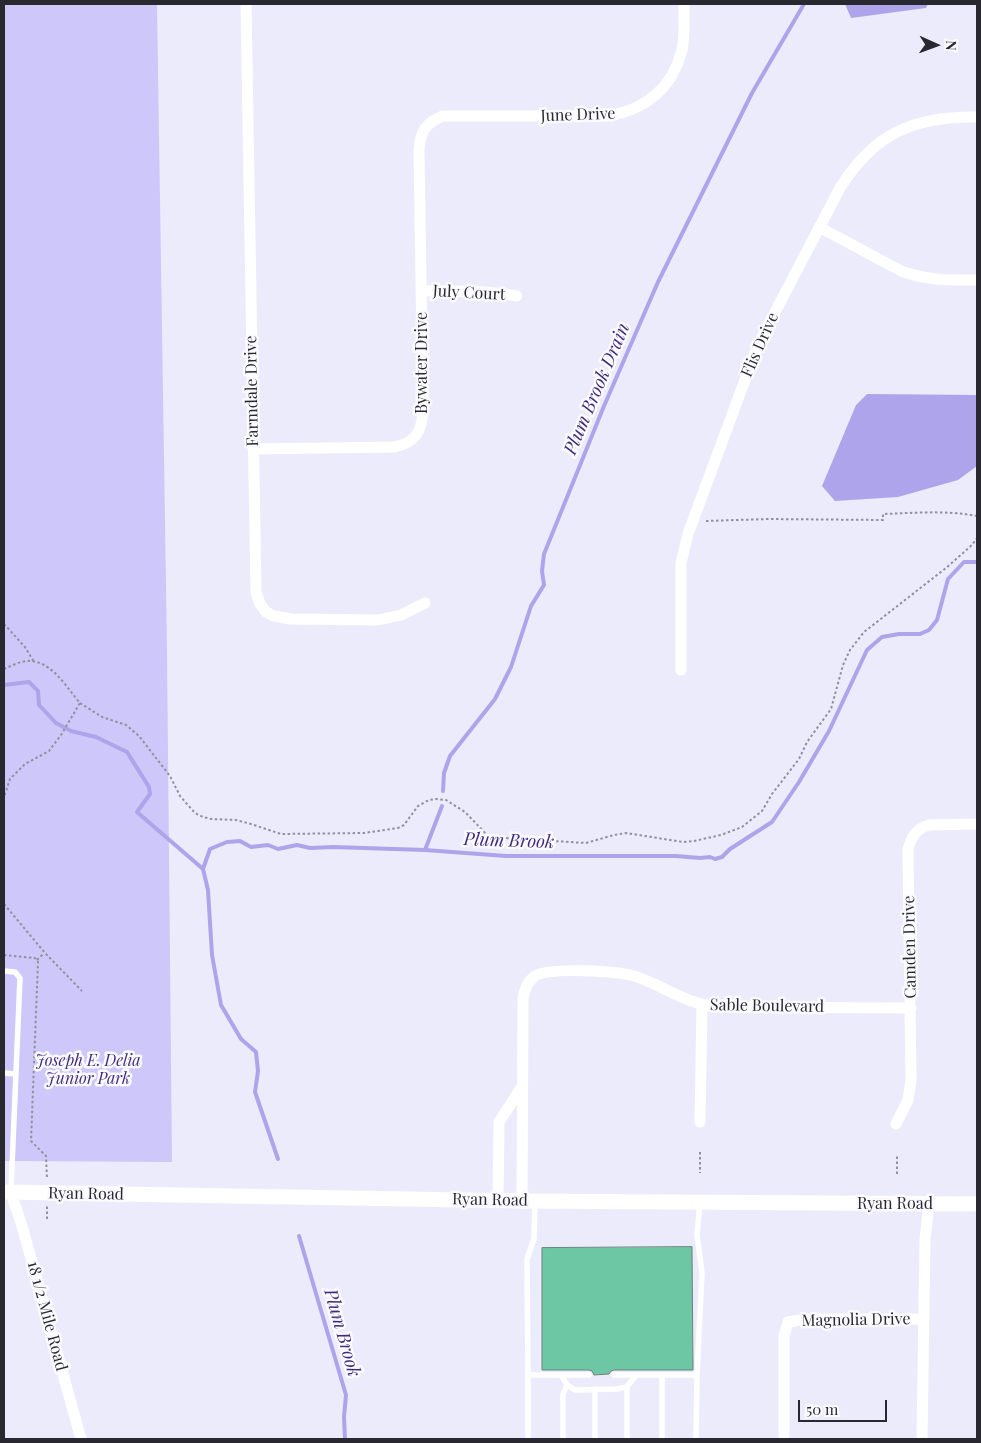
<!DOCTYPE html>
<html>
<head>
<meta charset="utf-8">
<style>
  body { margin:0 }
  #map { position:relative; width:981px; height:1443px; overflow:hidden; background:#ecebfb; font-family:"Playfair Display",serif }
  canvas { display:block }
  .frame { position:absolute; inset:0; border:5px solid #292831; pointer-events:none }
  .north { position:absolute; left:911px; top:20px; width:50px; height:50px; -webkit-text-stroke:4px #fafaff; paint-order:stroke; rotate:92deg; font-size:14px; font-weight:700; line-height:20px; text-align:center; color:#292831 }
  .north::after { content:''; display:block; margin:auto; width:18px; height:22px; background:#292831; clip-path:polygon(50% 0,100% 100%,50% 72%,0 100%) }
  .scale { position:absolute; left:798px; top:1400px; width:89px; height:22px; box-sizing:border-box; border:2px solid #292831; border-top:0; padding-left:6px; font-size:15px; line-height:18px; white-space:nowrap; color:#292831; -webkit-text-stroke:4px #fafaff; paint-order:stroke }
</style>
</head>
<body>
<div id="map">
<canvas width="981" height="1443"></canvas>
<div class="frame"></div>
<div class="north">N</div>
<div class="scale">50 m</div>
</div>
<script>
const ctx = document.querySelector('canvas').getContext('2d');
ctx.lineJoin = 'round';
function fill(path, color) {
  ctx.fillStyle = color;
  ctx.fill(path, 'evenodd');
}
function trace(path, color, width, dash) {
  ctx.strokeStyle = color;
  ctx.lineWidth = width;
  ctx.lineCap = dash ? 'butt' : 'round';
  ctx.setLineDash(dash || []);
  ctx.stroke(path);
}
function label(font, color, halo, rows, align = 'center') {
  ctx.font = font + ' "Playfair Display",serif';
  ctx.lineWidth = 5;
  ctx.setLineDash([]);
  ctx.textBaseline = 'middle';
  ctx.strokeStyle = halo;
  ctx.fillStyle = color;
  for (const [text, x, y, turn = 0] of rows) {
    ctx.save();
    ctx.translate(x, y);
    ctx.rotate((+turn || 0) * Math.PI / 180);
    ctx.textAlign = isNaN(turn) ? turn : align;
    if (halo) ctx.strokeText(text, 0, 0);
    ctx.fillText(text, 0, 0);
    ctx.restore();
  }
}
fill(new Path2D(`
  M4 4H157L167 650 172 1162 4 1161Z`), '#cdc8f9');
fill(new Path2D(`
  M845 4H928L926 8 851 18Z
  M867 394 977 395V466L958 480 898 497 835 501 822 486 856 405Z`), '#aea4eb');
trace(new Path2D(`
  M4 685 29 682 38 691 39 705 56 723 71 731 96 737 127 752 149 787 150 794 137 812 203 869
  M443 791 444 773 450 756 495 699 511 667 531 606 544 585 542 571 544 554 604 406 658 282 752 93 804 4
  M425 850 442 806
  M278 1159 255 1092 258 1071 256 1052 241 1039 221 1005 212 955 208 890 203 869 210 849 227 842 240 841 251 847 268 845 278 849 297 845 310 848 333 847 425 850 506 856H676L700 858 710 857 715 859 722 857 730 849 772 822 799 782 829 731 867 650 882 637 899 634H920L929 630 937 620 948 579 964 562H977
  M299 1236 346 1395 344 1417 345 1439`), '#aea4eb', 4);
const building = new Path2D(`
  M692 1247 693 1370H614L611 1371 609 1374 594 1375 592 1371 589 1370H542V1248Z`);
fill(building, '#6dc6a4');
trace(building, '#6a8479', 1);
trace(new Path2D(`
  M706 521 768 519 883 520V514C914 513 946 510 977 516
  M4 624 25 647 34 662
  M4 669C11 666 19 662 26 661 51 659 66 687 80 703L61 735 49 751 25 764 10 779 4 797
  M80 703 102 717 126 725 139 736 170 776 180 796 195 813 203 817 211 819 236 820 251 824 281 834 364 833 398 828 404 825 418 806 429 800 436 799 446 800 465 812 489 837 586 843 614 835 626 833 683 842 694 841 721 835 742 827 762 811 772 794 799 759 807 742 831 709 843 665 850 650 864 632 946 568 972 545 977 538
  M4 904 45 953 82 991
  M4 955 35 958 38 962 31 1141 46 1156 47 1179
  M37 960 44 953
  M700 1152V1173
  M897 1174V1154
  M47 1219V1206`), '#91909d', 2, [2.5, 2.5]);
trace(new Path2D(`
  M4 971 15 972 20 978 11 1190
  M4 1073 15 1074
  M535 1202 534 1239 527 1259 528 1375H589
  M561 1375 567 1385 575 1390 617 1389 627 1387 636 1375
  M614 1375H697L702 1273 697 1235 700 1202
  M662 1375V1439
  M627 1387V1439
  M528 1439V1375
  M563 1439V1394L567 1385
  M595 1439V1389
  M696 1439 697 1375`), '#fff', 5.5);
trace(new Path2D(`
  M246 4 256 592 260 604 266 612 274 616 291 619 378 620 401 615 425 603
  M819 227 901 271C929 281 948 280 977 280
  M422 291C454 291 485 290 517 296
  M253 449 394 447C416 443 422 431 423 410L419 151C420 132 425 123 443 116H609C646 109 672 89 682 50 685 36 684 19 684 4
  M681 670V563L688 534 755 353 763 335 840 188C874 133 915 116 977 117
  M700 1122 702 1005
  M896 1124 908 1100 911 1080 908 850C911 837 916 829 929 825L977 824
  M11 1193 22 1226 81 1439
  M498 1200 499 1122 521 1088
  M522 1201 523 999C524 990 527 982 535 976 549 967 617 971 634 976 663 985 683 1003 716 1007L911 1008
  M784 1439V1336L788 1322 801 1320 822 1319H924
  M922 1439 925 1239 929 1204`), '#fff', 11);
trace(new Path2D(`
  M4 1192 522 1201 977 1204`), '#fff', 15);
label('16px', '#292831', '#fafaff', [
  ["June Drive",578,115,-2],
  ["July Court",469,293,3],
  ["Flis Drive",760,345,-66],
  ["Bywater Drive",422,363,-90],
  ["Farmdale Drive",252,391,-91],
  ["Camden Drive",910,947,-91],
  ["Sable Boulevard",767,1006,1],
  ["Ryan Road",86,1194,1],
  ["Ryan Road",490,1200,1],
  ["Ryan Road",895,1204],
  ["18 1/2 Mile Road",47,1316,75],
  ["Magnolia Drive",856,1320,-1]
]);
label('italic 16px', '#412d7e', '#fafaff', [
  ["Joseph E. Delia",88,1061],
  ["Junior Park",88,1079]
]);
label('italic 18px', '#3f2a7b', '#fafaff', [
  ["Plum Brook Drain",597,389,-67],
  ["Plum Brook",509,841,2],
  ["Plum Brook",342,1333,74]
]);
</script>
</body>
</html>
